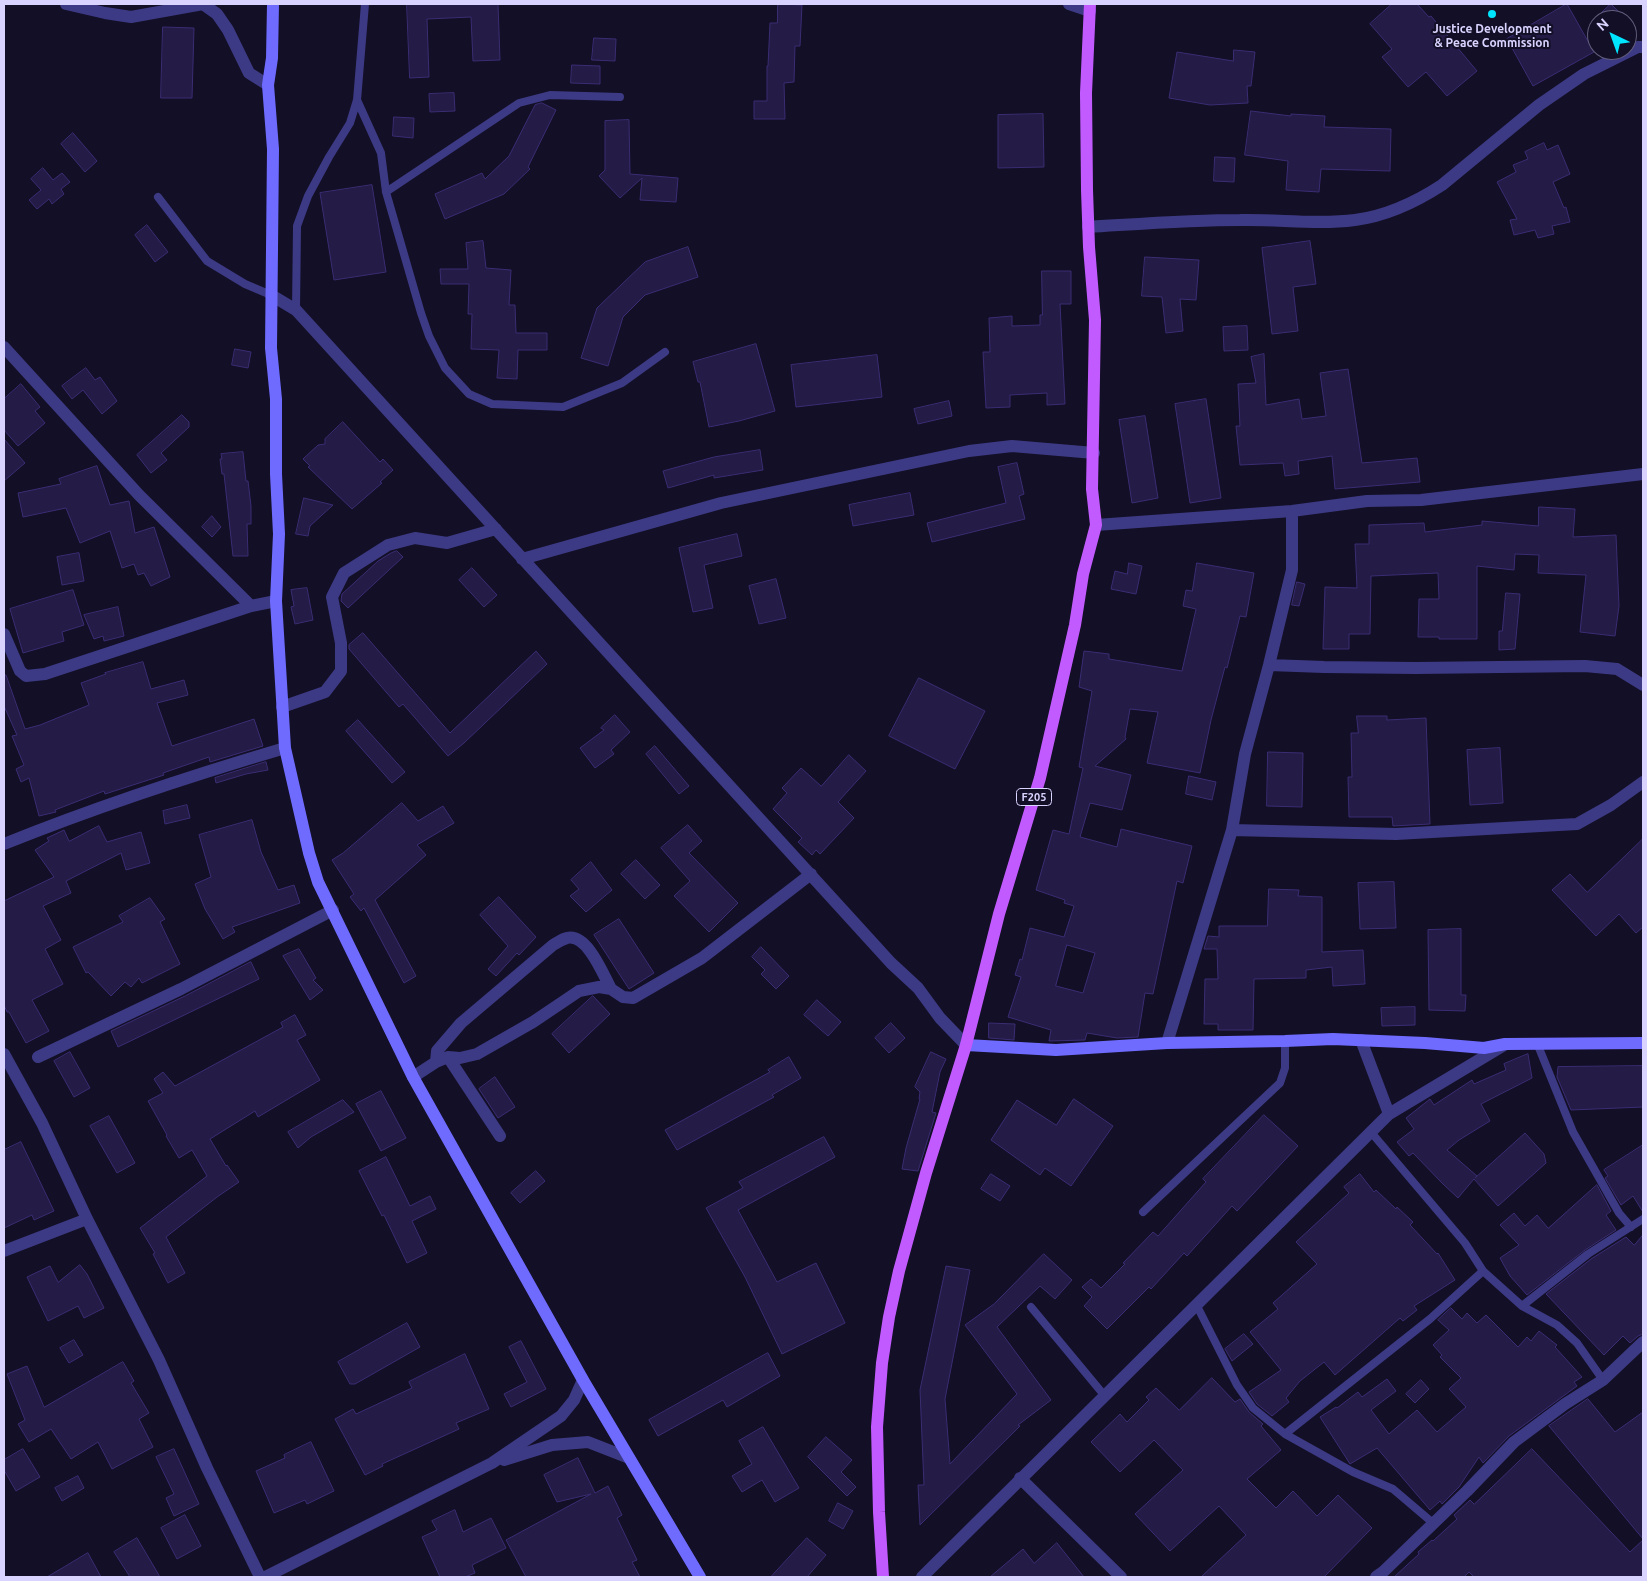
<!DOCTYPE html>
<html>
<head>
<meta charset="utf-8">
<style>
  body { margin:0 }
  #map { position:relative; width:1647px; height:1581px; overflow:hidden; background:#130f26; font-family:Ubuntu,sans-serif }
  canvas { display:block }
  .frame { position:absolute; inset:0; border:5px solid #d9d4ff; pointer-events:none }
  .north { position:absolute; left:1587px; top:10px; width:50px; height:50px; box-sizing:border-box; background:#130f26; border:1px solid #625e7d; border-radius:50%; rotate:318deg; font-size:14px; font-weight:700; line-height:20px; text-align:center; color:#d9d4ff }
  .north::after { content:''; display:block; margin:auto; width:18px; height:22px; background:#00e5ff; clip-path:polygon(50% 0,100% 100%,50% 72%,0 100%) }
</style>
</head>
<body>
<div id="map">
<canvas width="1647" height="1581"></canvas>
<div class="frame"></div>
<div class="north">N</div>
</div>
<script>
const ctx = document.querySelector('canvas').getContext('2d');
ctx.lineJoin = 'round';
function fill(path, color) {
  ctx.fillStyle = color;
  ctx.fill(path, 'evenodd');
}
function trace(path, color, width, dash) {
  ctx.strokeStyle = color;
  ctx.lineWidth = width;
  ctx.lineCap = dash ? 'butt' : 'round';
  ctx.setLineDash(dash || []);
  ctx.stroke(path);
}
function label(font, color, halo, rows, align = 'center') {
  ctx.font = font + ' Ubuntu,sans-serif';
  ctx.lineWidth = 4;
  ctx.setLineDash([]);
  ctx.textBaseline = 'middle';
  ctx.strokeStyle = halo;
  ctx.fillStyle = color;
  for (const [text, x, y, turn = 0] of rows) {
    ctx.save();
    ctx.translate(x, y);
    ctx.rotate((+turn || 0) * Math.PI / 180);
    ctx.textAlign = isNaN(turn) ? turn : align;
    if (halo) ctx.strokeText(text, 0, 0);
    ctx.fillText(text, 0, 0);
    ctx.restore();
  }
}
const building = new Path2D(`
  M407 4H498L500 60 473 61 471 17 427 19 429 77 410 78Z
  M778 4 802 5 800 46H795L794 82 784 83 785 119H754V101H767V66H768L770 23H777Z
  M1392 4H1417L1429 17 1431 16 1477 71 1447 96 1426 72 1408 87 1382 57 1392 49 1370 24Z
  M1567 4 1594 52 1533 86 1507 39Z
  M1611 4 1627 20H1594Z
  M163 27 194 28 192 98H161Z
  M594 38 616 39 615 61 592 60Z
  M1234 50 1255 52 1251 86H1247L1248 103 1210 105 1169 98 1177 52 1233 61Z
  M572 65 600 66V84L571 83Z
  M454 93 455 111 430 112 429 94Z
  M542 103 556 110 528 167 530 169 504 194 445 219 435 194 482 173 485 179 509 156 535 105Z
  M1251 111 1291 116V114L1325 116 1324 127 1391 129 1390 171 1321 169 1319 192 1286 190 1288 161 1245 155Z
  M1043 114 1044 167 998 168V115Z
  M394 117 414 118 413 138 393 136Z
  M629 120 630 174 678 178 676 202 640 200 642 178 620 198 599 176 605 170V121Z
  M73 133 97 161 85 172 61 144Z
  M1544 143 1547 150 1558 145 1570 174 1553 182 1564 208 1566 207 1570 222 1552 226 1554 234 1538 238 1535 230 1514 235 1510 220 1517 219 1497 182 1516 172 1513 165 1528 159 1525 152Z
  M1215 157 1235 158 1234 182 1214 181Z
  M43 168 53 180 62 173 70 182 61 189 64 194 52 204 49 199 37 209 29 200 41 190 31 179Z
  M372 185 386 272 334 280 320 193Z
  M147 225 168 252 155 262 135 235Z
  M483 241 486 268 511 270 509 305H515L516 333H547V350H518L517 379 497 378 499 350 471 349 472 314H468L469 284H441L440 269H468L466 243Z
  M1310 241 1316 284 1293 287 1298 331 1272 334 1262 248Z
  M688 247 698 277 645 295 623 317 608 366 581 358 597 308 645 262Z
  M1145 257 1199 260 1196 300 1180 299 1183 331 1166 333 1162 297 1142 296Z
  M1042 271H1071V304H1060L1065 404 1047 405V393L1010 395V407L986 408 983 352H990L989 318 1012 316V326L1040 325V315H1042Z
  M1247 326 1248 350 1224 351 1223 327Z
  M756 344 775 411 739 421 709 427 700 382H698L693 362Z
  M235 349 251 352 248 368 232 365Z
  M1264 354 1266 405 1299 399 1302 419 1326 416 1320 373 1348 369 1362 463 1417 458 1420 482 1335 489 1332 456 1298 461 1299 474 1285 476 1283 463 1240 465 1236 426H1240L1238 384 1256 383 1251 357Z
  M877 355 882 397 796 407 791 365Z
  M86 368 95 380 100 377 117 401 102 414 83 390 72 399 62 386Z
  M21 384 40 407 35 411 45 423 18 446 4 430V399Z
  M1206 399 1221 498 1190 503 1175 404Z
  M949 401 952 416 918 424 914 409Z
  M182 415 189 422V427L161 453 167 460 151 473 137 455Z
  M1145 416 1158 498 1132 503 1119 420Z
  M343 422 380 462 383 459 393 470 380 482 382 483 352 509 308 467 310 466 303 459 318 445 325 444V439Z
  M4 439 25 463 4 481Z
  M760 450 763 470 714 478V475L668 488 663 471 714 457Z
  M243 452 246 481H248L251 506V524H247L248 556H233L224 474H222L220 459H222L221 454Z
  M1017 463 1024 494 1019 496 1025 519 932 542 927 523 1006 503 998 467Z
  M97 466 110 505 129 501 135 533 154 527 170 577 151 586 144 573 138 575 134 564 122 568 110 531 80 543 66 508 23 517 18 493 61 484 59 479Z
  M910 493 914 515 853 526 849 505Z
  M304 498 333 505 310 526 308 536 296 534Z
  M1539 507 1575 509 1573 537 1616 535 1619 606 1615 636 1580 632 1586 575 1538 573 1539 555 1515 554 1514 570 1477 566V639H1439V637H1418L1419 599H1439L1438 573 1371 576 1370 634H1349V649H1323L1325 587 1357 588 1355 544H1369V525L1424 523 1425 532 1482 525V521L1538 526Z
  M212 516 221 527 212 537 202 527Z
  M737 534 742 556 704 565 713 608 693 612 679 548Z
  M397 551 403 557 348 608 341 601 342 594 378 561 391 553Z
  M79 553 84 581 62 585 57 557Z
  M1129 563 1142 566 1136 594 1111 589 1115 571 1127 574Z
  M1197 563 1254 573 1246 617 1240 616 1227 668 1225 667 1211 720 1200 773 1147 763 1158 712 1130 709 1125 737 1126 739 1095 766 1131 775 1122 810 1090 803 1080 837 1117 847 1121 829 1192 846 1183 883 1177 881 1153 994 1145 993 1138 1037 1117 1038 1087 1033 1085 1040 1049 1041 1051 1030 1008 1017 1021 977 1015 975 1020 959 1022 960 1030 928 1064 937 1074 906 1064 903 1065 900 1036 890 1053 830 1069 834 1083 768 1079 767 1092 691 1079 687 1084 651 1109 654V659L1182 671 1196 609 1183 606 1186 590 1192 591ZM1067 945 1095 953 1083 993 1056 986Z
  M472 568 497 595 484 607 459 580Z
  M776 579 786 618 759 624 749 586Z
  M1297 582 1305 584 1299 606 1292 605Z
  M307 588 313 620 295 624 291 607 294 606 291 590Z
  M73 590 84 625 62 632 64 641 23 653 10 609Z
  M1506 593 1520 594 1515 649 1499 650V631H1502Z
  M118 607 124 636 104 641 103 636 94 639 84 615Z
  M363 633 450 733 536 651 547 664 464 743 448 756 403 704 399 707 349 649V645Z
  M143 662 151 689 184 680 188 695 157 703 172 746 254 719 263 746 210 762 209 757 163 773 164 775 105 794 104 791 55 810 56 812 39 816 29 778 21 782 16 769 24 765 12 736 17 735 4 706V675H6L25 729 40 725 89 705 81 683 106 674 105 673Z
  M919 678 985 711 955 769 889 736Z
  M615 715 630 732 611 750 614 754 595 768 580 748 604 730 601 728Z
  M1357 716H1387V720L1426 718 1430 824 1393 826 1392 817H1349L1348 777H1352L1351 733H1358Z
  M358 720 405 772 392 783 346 731Z
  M655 746 689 786 679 794 646 754Z
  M1500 748 1503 803 1470 805 1467 750Z
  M1268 752 1303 753 1302 807 1267 806Z
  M849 755 866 771 838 802 854 818 820 854 816 850 812 855 798 842 802 838 773 809 787 793 782 788 801 768 821 786Z
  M266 762 268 770 246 774 216 783 215 778Z
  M1189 776 1216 782 1212 800 1186 794Z
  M402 803 418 821 443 806 454 823 417 845 426 855 375 900 416 976 404 983 364 908 361 911 350 897 354 894 332 860 343 853Z
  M187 805 190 818 165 824 163 811Z
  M252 820 261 852 278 890 294 885 300 903 232 927 235 932 223 939 205 909 195 884 211 877 199 835Z
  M688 825 702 841 689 853 738 903 709 932 674 896 690 881 661 848Z
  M99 826 107 842 141 832 150 863 126 870 121 853 66 881 71 893 43 906 61 940 45 949 63 984 32 1000 49 1031 26 1043 9 1012H7L4 1005V901L54 877 35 850 49 841 47 838 64 830 69 841Z
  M1643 839V927L1636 933 1619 914 1596 936 1552 890 1570 874 1587 892Z
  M636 860 660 885 645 899 621 874Z
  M591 862 612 890 586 912 570 896 579 889 571 880Z
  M1394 882 1396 928 1360 929 1358 883Z
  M1269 889 1299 890 1298 896 1322 897V952L1363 950 1365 984 1333 986 1332 967 1306 970V978L1254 979 1253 1030H1218V1024H1204L1205 979H1218L1217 949H1204L1208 936 1219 937V926H1267Z
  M499 897 536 937 519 955 517 953 496 976 488 969 508 946 480 915Z
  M150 898 165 919 160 922 180 964 142 983 139 978 131 987 125 982 111 996 88 972 86 973 73 947 123 922 119 916Z
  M619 919 654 973 629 989 594 935Z
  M1461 929V995H1466L1465 1011 1429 1010 1428 930Z
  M761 947 789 976 776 989 761 974 765 970 752 957Z
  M299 949 316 978 313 980 323 990 310 1000 283 956Z
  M251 962 259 979 118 1047 111 1031 185 996Z
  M593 996 610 1014 569 1053 552 1034Z
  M817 1000 841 1022 828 1036 804 1015Z
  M1415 1007V1025L1382 1026 1381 1008Z
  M295 1015 306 1035 297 1040 320 1080 258 1117 255 1111 210 1139 226 1166 227 1165 239 1182 217 1197 166 1237 185 1273 168 1283 153 1254 155 1253 140 1228 207 1176 192 1150 179 1158 166 1136 167 1135 148 1101 163 1093 154 1079 163 1072 175 1086 283 1027 281 1023Z
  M891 1023 905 1038 889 1053 875 1038Z
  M989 1023 1015 1024 1014 1040 989 1038Z
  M70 1052 90 1088 74 1097 54 1061Z
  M931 1052 946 1059 940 1072 932 1112 936 1113 918 1171 902 1169 906 1148 920 1099H919L920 1092 915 1087Z
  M1528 1054 1532 1078 1481 1104 1490 1121 1459 1140 1447 1150 1477 1176 1475 1178 1525 1133 1544 1154 1546 1163 1498 1206 1474 1179 1458 1198 1443 1184 1413 1153 1409 1156 1397 1142 1414 1129 1406 1118 1430 1099 1434 1105 1472 1080 1474 1084 1506 1070 1504 1064Z
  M789 1057 801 1078 772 1095 774 1097 677 1150 665 1130 770 1072 768 1070Z
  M1643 1066V1107L1571 1110 1557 1077 1558 1067Z
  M495 1077 515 1107 498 1118 479 1089Z
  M381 1091 406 1138 381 1151 356 1104Z
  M1074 1099 1113 1126 1071 1186 1045 1168 1040 1175 991 1140 1017 1100 1056 1125Z
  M343 1100 354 1112 311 1137 298 1148 288 1132Z
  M1264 1115 1298 1146 1237 1211 1232 1206 1187 1256 1184 1253 1151 1289 1149 1287 1107 1329 1084 1306 1092 1297 1082 1287 1091 1279 1101 1288 1125 1264 1123 1263 1153 1232 1158 1236 1206 1182 1203 1179Z
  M109 1116 135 1163 117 1173 90 1126Z
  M824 1137 835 1157 738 1210 777 1282 816 1263 845 1323 782 1354 745 1277 706 1208 743 1188 739 1182Z
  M21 1142 54 1211 34 1220 32 1215 4 1228V1150Z
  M1643 1145V1212L1633 1196 1621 1205 1605 1178 1608 1176 1604 1170Z
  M386 1157 410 1206 430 1196 436 1209 412 1221 427 1253 407 1263 384 1215 382 1216 359 1171Z
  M536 1171 545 1181 520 1203 511 1193Z
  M991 1174 1010 1186 1000 1201 981 1189Z
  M1360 1174 1374 1192 1376 1190 1396 1209 1397 1207 1413 1222 1410 1225 1437 1254 1438 1253 1455 1280 1414 1306 1417 1310 1403 1321 1400 1318 1335 1375 1324 1362 1300 1381 1286 1398 1289 1402 1272 1416 1257 1404 1249 1392 1281 1370 1250 1332 1278 1309 1273 1303 1317 1264 1296 1242 1349 1193 1344 1187Z
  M1597 1185 1611 1211 1606 1215 1616 1230 1585 1250 1527 1295 1510 1276 1500 1258 1519 1245 1500 1225 1514 1213 1525 1226 1537 1215 1548 1228Z
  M1643 1235V1334L1638 1336 1630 1343 1623 1336 1604 1355 1546 1294 1591 1259 1626 1237 1634 1245Z
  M1044 1254 1072 1280 1055 1299 1040 1286 997 1327 1051 1400 1018 1425 1020 1426 920 1525 918 1485H924L920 1390 946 1266 970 1270 945 1399 950 1464 1017 1394 965 1325 994 1304Z
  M80 1265 87 1274 104 1308 84 1318 78 1306 48 1321 27 1277 50 1266 58 1282Z
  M1451 1308 1462 1319 1467 1313 1477 1323 1486 1315 1518 1347 1527 1337 1531 1341 1539 1331 1557 1345 1555 1347 1582 1377 1574 1382 1577 1386 1509 1436 1483 1463 1479 1457 1459 1487 1442 1504 1440 1501 1430 1510 1377 1448 1350 1464 1320 1417 1336 1407 1337 1408 1358 1392 1362 1397 1387 1379 1396 1391 1371 1410 1389 1434 1417 1410 1437 1432 1466 1407 1449 1389 1461 1378 1440 1357 1442 1355 1433 1345 1449 1330 1438 1320Z
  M407 1323 420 1347 355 1384H350L338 1362Z
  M1244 1334 1253 1344 1232 1361 1225 1349Z
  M74 1340 83 1355 69 1363 60 1348Z
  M521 1341 546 1389 511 1407 504 1394 527 1382 509 1347Z
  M768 1353 780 1376 727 1407 723 1400 658 1436 649 1420Z
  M465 1354 489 1409 456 1423 459 1429 382 1464 383 1466 365 1475 335 1419 353 1409 356 1414 412 1388 409 1382Z
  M123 1362 134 1381 131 1383 149 1413 139 1419 153 1447 112 1469 98 1442 71 1459 51 1429 29 1442 18 1424 25 1420 7 1374 27 1366 44 1407Z
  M1212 1378 1235 1402 1240 1399 1249 1412 1263 1424 1261 1426 1281 1450 1247 1479 1276 1508 1293 1491 1317 1516 1338 1495 1372 1528 1324 1577H1201L1246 1535 1219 1506 1170 1551 1135 1514 1183 1470 1154 1440 1120 1472 1091 1442 1120 1414 1127 1422 1149 1400 1146 1397 1156 1388 1179 1410Z
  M1421 1380 1429 1389 1415 1403 1406 1394Z
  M1588 1399 1615 1432 1643 1412V1539L1549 1426Z
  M763 1427 799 1488 775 1502 762 1480 742 1492 732 1476 752 1464 739 1441Z
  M826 1437 852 1460 841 1472 856 1487 847 1496 808 1457Z
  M311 1442 334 1491 307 1504 305 1500 274 1513 256 1471 285 1458 284 1455Z
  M23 1449 40 1477 16 1491 4 1470V1460Z
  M174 1449 199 1504 174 1516 166 1498 174 1494 156 1457Z
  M1532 1449 1630 1552 1643 1540V1577H1474L1469 1572 1464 1577H1394L1419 1554 1418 1552 1432 1540 1433 1541 1457 1519 1454 1515 1470 1500 1474 1504Z
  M578 1458 595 1493 608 1486 622 1515 617 1518 637 1560 632 1562 640 1577H526L506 1540 591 1494 557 1502 544 1475Z
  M78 1476 84 1488 62 1501 55 1488Z
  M838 1503 853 1511 843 1529 829 1521Z
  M455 1510 463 1532 491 1518 506 1548 472 1565 475 1573 465 1577H440L422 1537 437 1530 432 1521Z
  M185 1515 201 1546 177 1559 161 1528Z
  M137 1538 153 1565 160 1577H130L114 1552Z
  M807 1538 826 1555 807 1577H771Z
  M1057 1543 1084 1577H990L1023 1549 1034 1563Z
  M88 1553 101 1577H47L64 1567Z`);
fill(building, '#241b47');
trace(building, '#3b2d73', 1);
trace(new Path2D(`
  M357 100 381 153 386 192 421 313 429 336 445 368 469 394 492 404 563 407 622 383 665 352
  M386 192 519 103 550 95 620 97
  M158 197 207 261 245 284 271 295
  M296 310 297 226 308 196 329 157 350 123 357 100 365 4
  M1537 1043 1573 1132 1619 1213 1631 1227
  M1143 1212 1280 1083 1285 1068V1041
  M1483 1271 1522 1306 1557 1325 1577 1343 1603 1380
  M1196 1304 1237 1385 1253 1408 1285 1434 1353 1472 1393 1489 1433 1523
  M1522 1306 1588 1254 1643 1219
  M1031 1307 1104 1395
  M1285 1434 1430 1319 1483 1271 1465 1243 1370 1131`), '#3d3a85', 8);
trace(new Path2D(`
  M66 4 105 13 131 17 203 4
  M203 4 217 14 228 30 249 73 268 85
  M1069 4 1090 11
  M1088 227C1139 224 1190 220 1240 220 1278 219 1317 225 1355 220 1386 216 1416 202 1442 185L1539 105 1584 74 1638 47H1643
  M271 295 296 310 891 963 918 988 940 1018 966 1045
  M4 347 139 495 251 606 276 601
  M1096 525 1292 511 1367 501 1421 500 1643 474
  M522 559 721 503 969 451 1012 446 1094 453
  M4 634 20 671 26 676 45 674 251 606
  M1269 665 1324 667 1416 668 1585 666 1617 669 1643 685
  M282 707 325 692 341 671V643L332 597 344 573 388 545 415 538 447 543 496 529
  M1232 830 1396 834 1577 824 1611 805 1643 782
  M4 844C96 807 190 776 285 748
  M1361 1040 1389 1114
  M1167 1043 1232 830 1245 754 1269 665 1292 570V511
  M4 1054 42 1123 87 1219 159 1360 207 1468 260 1577
  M38 1057 181 989 333 910
  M448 1057 500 1136
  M436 1062 437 1051 461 1023 553 945C557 943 562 939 567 938 587 933 603 974 611 989
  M413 1077 436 1062 448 1057 460 1058 477 1054 533 1022 579 991 599 987 611 989 623 997 633 998 702 958 811 874
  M4 1251 87 1219
  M504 1460 552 1445 588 1442 629 1458
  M1020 1478 1121 1577
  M265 1577 492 1463 561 1416 574 1400 583 1380
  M922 1577 1389 1114 1504 1045
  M1376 1577 1383 1572 1467 1491 1514 1442 1565 1404 1603 1380 1643 1342`), '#3d3a85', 12);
trace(new Path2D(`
  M273 4 272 58 268 85 273 149 271 348 276 399V474L279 534 276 601 285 748 309 853 318 882 413 1077 583 1380 700 1577
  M966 1045 1056 1050 1167 1043 1285 1041 1333 1039 1425 1043 1484 1048 1505 1044 1643 1043`), '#6f6bff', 12);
trace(new Path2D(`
  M883 1577 879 1512 877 1427 882 1363 889 1317 899 1271 926 1173 966 1045 999 914 1040 778 1075 625 1083 574 1096 525 1092 489 1095 320 1089 247 1087 190 1086 93 1090 4`), '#c25bff', 12);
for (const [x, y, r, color] of [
  [1492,14,5,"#00e5ff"]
]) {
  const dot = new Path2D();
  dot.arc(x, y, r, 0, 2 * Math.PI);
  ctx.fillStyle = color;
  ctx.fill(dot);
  trace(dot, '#130f26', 2);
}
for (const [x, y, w] of [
  [1034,797,35]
]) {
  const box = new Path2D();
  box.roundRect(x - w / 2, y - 8.5, w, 17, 4);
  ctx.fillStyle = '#130f26';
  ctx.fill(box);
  trace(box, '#d9d4ff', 1);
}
label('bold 11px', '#d9d4ff', null, [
  ["F205",1034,797]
]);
label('bold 12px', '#d9d4ff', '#130f26', [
  ["Justice Development",1492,29],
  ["& Peace Commission",1492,43]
]);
</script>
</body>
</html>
